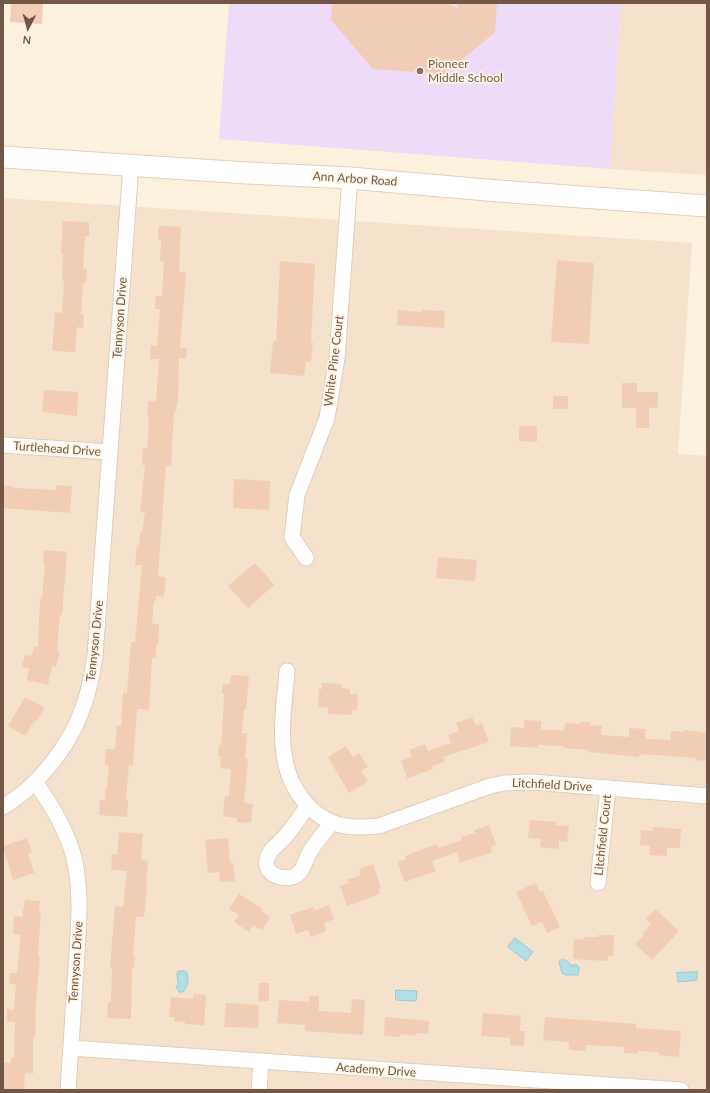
<!DOCTYPE html>
<html>
<head>
<meta charset="utf-8">
<style>
  body { margin:0 }
  #map { position:relative; width:710px; height:1093px; overflow:hidden; background:#fcf1de; font-family:Lato,sans-serif }
  canvas { display:block }
  .frame { position:absolute; inset:0; border:4px solid #725646; pointer-events:none }
  .north { position:absolute; left:8px; top:8px; width:40px; height:40px; -webkit-text-stroke:3px #fff5e4; paint-order:stroke; rotate:186deg; font-size:11px; font-weight:700; line-height:16px; text-align:center; color:#725646 }
  .north::after { content:''; display:block; margin:auto; width:14px; height:18px; background:#725646; clip-path:polygon(50% 0,100% 100%,50% 72%,0 100%) }
</style>
</head>
<body>
<div id="map">
<canvas width="710" height="1093"></canvas>
<div class="frame"></div>
<div class="north">N</div>
</div>
<script>
const ctx = document.querySelector('canvas').getContext('2d');
ctx.lineJoin = 'round';
function fill(path, color) {
  ctx.fillStyle = color;
  ctx.fill(path, 'evenodd');
}
function trace(path, color, width, dash) {
  ctx.strokeStyle = color;
  ctx.lineWidth = width;
  ctx.lineCap = dash ? 'butt' : 'round';
  ctx.setLineDash(dash || []);
  ctx.stroke(path);
}
function label(font, color, halo, rows, align = 'center') {
  ctx.font = font + ' Lato,sans-serif';
  ctx.lineWidth = 3.5;
  ctx.setLineDash([]);
  ctx.textBaseline = 'middle';
  ctx.strokeStyle = halo;
  ctx.fillStyle = color;
  for (const [text, x, y, turn = 0] of rows) {
    ctx.save();
    ctx.translate(x, y);
    ctx.rotate((+turn || 0) * Math.PI / 180);
    ctx.textAlign = isNaN(turn) ? turn : align;
    if (halo) ctx.strokeText(text, 0, 0);
    ctx.fillText(text, 0, 0);
    ctx.restore();
  }
}
fill(new Path2D(`
  M621 3H707V175L610 169Z
  M3 198 692 243 678 454 707 456V1090H3Z`), '#f4e2cd');
fill(new Path2D(`
  M229 3H621L610 169 219 139Z`), '#eedbf8');
const water = new Path2D(`
  M515 938 533 952 526 961 508 947Z
  M561 960H566L571 965H577L579 967V972L578 975H566L562 973 559 962Z
  M179 971H184L187 973C189 981 188 986 183 992H179L176 987 178 984 177 974Z
  M697 972V980L678 982 677 973Z
  M396 990 417 991 416 1001 396 1000Z`);
fill(water, '#b3dee5');
trace(water, '#99cdd7', 1);
fill(new Path2D(`
  M11 3H43L42 24 10 22Z
  M332 3H445L458 8V3H497L495 32 445 74 373 69 331 20Z
  M63 221 89 222V236H85L83 269H87L86 283H83L81 314H84L83 328 77 327 75 352 52 351 55 312 62 313 64 281H62L63 254H61Z
  M159 226 181 227 179 272 186 273 180 348H187L186 359 179 358 178 402H177L176 411H174L171 466H166L158 576 166 577 164 597 156 596V601H154L152 624H159L158 646H156V658H152L149 710 137 709 133 765H129L126 800H128L127 817 99 815 100 800H105L106 787H107L109 765H105L106 749H115L117 725 121 726 123 693H127L131 642H135L142 565H135L137 546H139L140 533H142L145 512H140L145 465H142L143 448H147L149 417H147L148 401H156L159 359H150L151 345 157 346 160 309H155L156 296H162L164 261H160L161 240H158Z
  M557 260 594 263 589 344 551 342Z
  M280 261 315 264 311 342H313L311 362 306 361 304 376 270 373 273 341H276Z
  M398 310 422 312V310L445 311 444 328 397 325Z
  M622 383H637V392H658V407L649 408V428H636V408H622Z
  M44 390 78 392 77 416 42 412Z
  M553 396H568V409H553Z
  M519 426H537V442L519 441Z
  M234 479 270 481 269 510 233 508Z
  M56 485 72 486 70 513 3 508V486H13V488L56 490Z
  M44 550 67 552 62 615 60 614 57 651 60 652 56 667 52 666 48 685 27 680 29 668 22 667 25 655 32 656 34 646 38 647 40 599H42L45 565H43Z
  M438 557 477 560 475 581 436 578Z
  M255 563 274 585 248 608 228 586Z
  M231 675 249 676 246 710H244L242 733H247L245 759H248L244 803 253 804 251 823 237 822V818L223 816 225 796H229L231 769 220 768 221 756H218L219 745H221L223 719 224 694H222L223 684H230Z
  M322 683 342 684V688L350 689V694H358L357 710H352V715L328 714V708L318 707 319 689H322Z
  M25 697 45 708 37 721 35 720 25 736 8 726Z
  M472 717 476 726 482 723 489 742 443 757 445 762 432 766 433 769 407 778 401 761 412 757 409 750 425 744 428 751 451 743 448 735 459 731 456 723Z
  M524 720 541 721V729L564 731 565 723 579 724V722H590V725L602 726 601 735 629 737V728L646 729 645 739 671 740V731L685 732V730L707 733V761L695 760 696 758 670 756 639 754V757L589 752V750L563 748V746L538 745 537 748 510 746 511 727 524 728Z
  M346 746 353 757 359 753 368 767 361 771 368 781 349 793 328 757Z
  M530 820 557 822 556 825 569 826 567 842 559 841V849L540 847 541 839 528 838Z
  M489 825 496 845 491 847 492 852 460 863 457 852 432 861 436 871 404 882 398 862 406 859 405 856 437 844 439 848 462 840 461 837 475 833 474 830Z
  M653 827 681 829 680 848H667V856L650 855V846L640 845 641 830 653 831Z
  M119 832 143 834 141 860 148 861 146 886H147L144 917H136L133 956H135L134 969H132L131 1019 107 1018 108 1002H111L112 968H110L115 906 123 907 127 871 111 870 112 854H117Z
  M27 838 32 852 28 854 34 873 13 880 3 846Z
  M228 838 230 863H233L235 881 220 882 219 872 208 873 205 840Z
  M373 864 381 888 378 889 380 894 347 906 340 886 349 883 347 880 361 875 359 869Z
  M535 883 540 892 543 891 560 927 547 933 542 922 532 926 516 892Z
  M239 894 263 909 261 911 270 917 262 930 253 925 249 932 234 922 239 915 229 909Z
  M25 900 40 901 39 912 41 913 38 956H40L36 1002 35 1038 33 1037V1074L25 1073 24 1090H3L4 1063H11V1058H14L15 1022H7V1009L14 1010 16 984H9L10 973H17L19 955 20 935 13 934 14 916 22 917Z
  M329 905 334 919 324 923 326 931 311 937 308 930 296 934 290 915 313 907 314 911Z
  M655 909 679 931 652 960 635 944 644 935 642 934 651 924 646 919Z
  M598 935H614L613 956H608L607 961 573 959 574 939 584 940V937H598Z
  M259 983H269V1001H258Z
  M193 994 206 995 204 1025 185 1024V1022L174 1021V1017H169L171 997 193 999Z
  M309 996H319V1011L351 1013 352 999 365 1000 363 1035 305 1031V1025L277 1023 279 1000 309 1002Z
  M226 1003 259 1005 258 1028 224 1027Z
  M483 1013 521 1016 520 1031H525L524 1046 510 1045V1038L481 1036Z
  M385 1017 429 1021 428 1034 416 1033V1036L400 1034 399 1037 384 1036Z
  M545 1017 636 1024V1028L681 1031 679 1057 659 1055V1052L638 1051V1054L624 1053V1047L586 1045 585 1051 569 1050V1042L543 1040Z`), '#f2ceb6');
const minor = new Path2D(`
  M3 445 110 452
  M306 558 292 537 297 495 327 418 337 358 350 178
  M287 671C285 698 280 727 284 754 288 787 311 820 345 826 356 828 368 827 379 826L490 786 504 783 532 782 707 796
  M35 782C51 804 65 827 73 854 83 892 78 930 76 969 73 1009 71 1050 68 1090
  M308 806C300 816 293 828 284 838 278 845 269 849 267 859 262 875 288 884 299 873 304 868 306 858 310 852 316 841 325 832 332 823
  M3 807C37 787 69 747 82 710 89 693 92 675 95 656L131 165
  M598 883 608 788
  M71 1048 681 1090
  M259 1090 261 1062`);
const secondary = new Path2D(`
  M3 157 247 173 350 178 498 191 707 206`);
trace(minor, '#e0cdbb', 17);
trace(secondary, '#e5ceb8', 23);
trace(minor, '#fff', 15);
trace(secondary, '#fff', 21);
for (const [x, y, r, color] of [
  [420,71,4,"#8d6e63"]
]) {
  const dot = new Path2D();
  dot.arc(x, y, r, 0, 2 * Math.PI);
  ctx.fillStyle = color;
  ctx.fill(dot);
  trace(dot, '#fff5e4', 1.5);
}
label('12px', '#785e54', '#fff5e4', [
  ["Pioneer",428,64],
  ["Middle School",428,78]
], 'left');
label('12px', '#725646', '#fff5e4', [
  ["Ann Arbor Road",355,179,4],
  ["Tennyson Drive",120,318,-86],
  ["White Pine Court",334,361,-83],
  ["Turtlehead Drive",57,449,4],
  ["Tennyson Drive",95,641,-84],
  ["Litchfield Drive",552,785,3],
  ["Litchfield Court",603,835,-84],
  ["Tennyson Drive",76,962,-86],
  ["Academy Drive",376,1070,4]
]);
</script>
</body>
</html>
